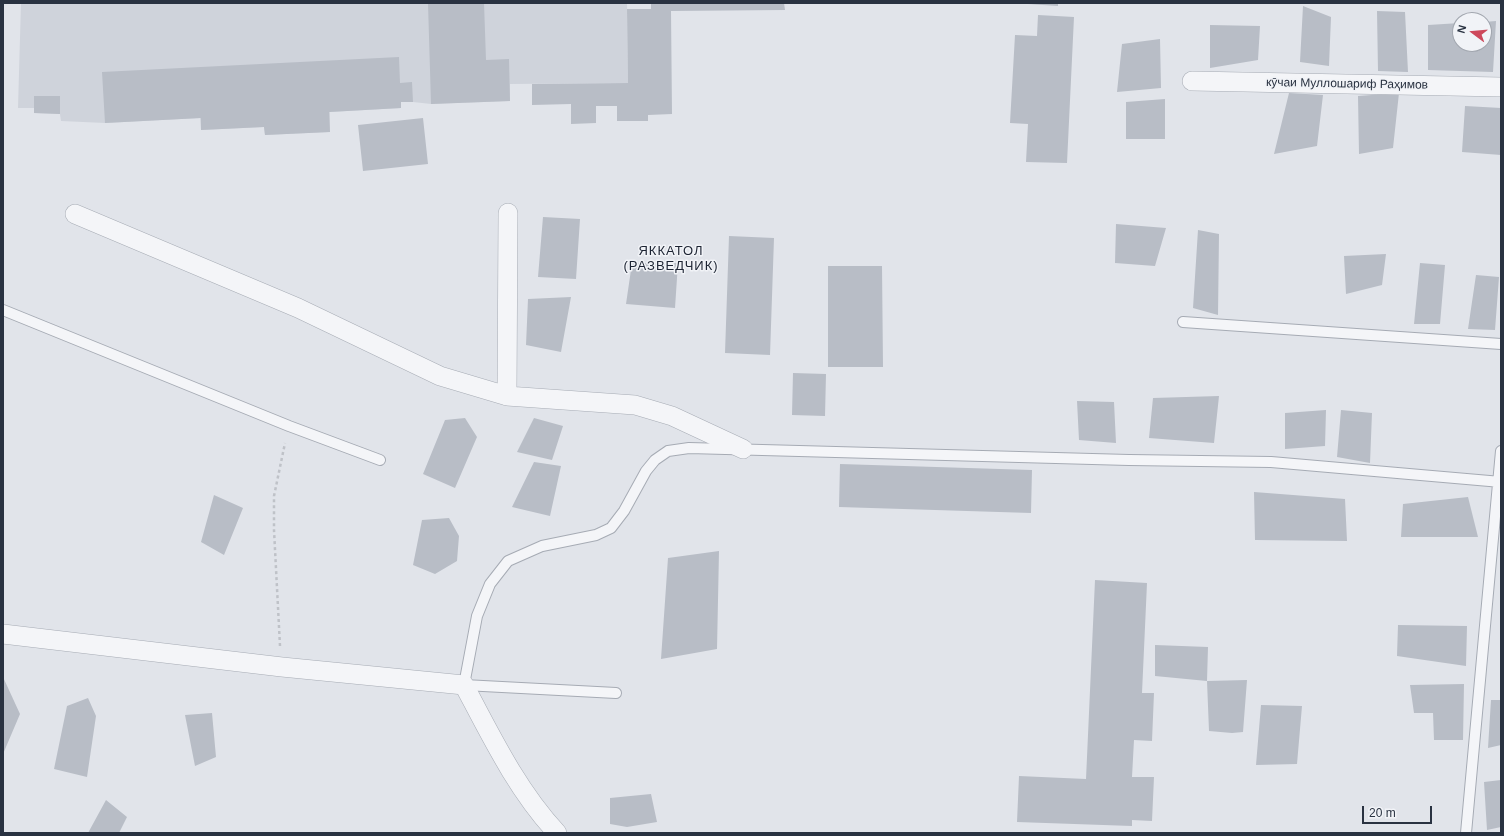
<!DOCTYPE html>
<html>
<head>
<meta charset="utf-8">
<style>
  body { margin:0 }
  #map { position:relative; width:1504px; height:836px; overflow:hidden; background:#e1e4ea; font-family:Helvetica,sans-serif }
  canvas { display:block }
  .frame { position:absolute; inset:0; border:4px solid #293241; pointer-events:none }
  .north { position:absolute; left:1452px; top:12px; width:40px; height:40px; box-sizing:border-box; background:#f1f3f7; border:1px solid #a1a6ae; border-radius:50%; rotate:286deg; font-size:11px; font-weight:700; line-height:16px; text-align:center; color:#293241 }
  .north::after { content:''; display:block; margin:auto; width:14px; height:18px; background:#cd485b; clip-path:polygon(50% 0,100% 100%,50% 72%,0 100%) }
  .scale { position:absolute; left:1362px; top:806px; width:70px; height:18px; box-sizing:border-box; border:2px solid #293241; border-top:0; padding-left:5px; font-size:12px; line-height:14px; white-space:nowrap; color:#293241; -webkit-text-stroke:3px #f1f3f7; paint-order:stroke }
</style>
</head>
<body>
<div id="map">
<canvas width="1504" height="836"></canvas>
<div class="frame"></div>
<div class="north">N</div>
<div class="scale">20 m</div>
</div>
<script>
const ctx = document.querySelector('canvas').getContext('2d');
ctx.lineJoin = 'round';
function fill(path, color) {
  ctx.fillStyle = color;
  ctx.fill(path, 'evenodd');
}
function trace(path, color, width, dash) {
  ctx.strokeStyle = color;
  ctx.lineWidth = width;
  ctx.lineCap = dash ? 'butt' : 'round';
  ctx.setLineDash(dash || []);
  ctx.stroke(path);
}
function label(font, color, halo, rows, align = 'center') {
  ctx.font = font + ' Helvetica,sans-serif';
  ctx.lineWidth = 3;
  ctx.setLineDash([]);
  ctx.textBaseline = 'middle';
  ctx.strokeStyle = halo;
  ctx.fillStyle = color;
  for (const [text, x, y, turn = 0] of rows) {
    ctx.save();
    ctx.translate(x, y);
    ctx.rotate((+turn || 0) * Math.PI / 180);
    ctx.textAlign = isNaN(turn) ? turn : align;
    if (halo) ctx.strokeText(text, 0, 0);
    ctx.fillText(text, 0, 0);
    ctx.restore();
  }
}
fill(new Path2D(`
  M21 3H627L628 83 510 84V101L431 104 413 102H401V108L330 112V132L265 135 264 127 201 130 200 118 105 123 61 121 60 114 34 113V108H18Z`), '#cfd3db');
fill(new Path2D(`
  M428 3H484L486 60 509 59 510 101 431 104Z
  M651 3H784L785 10 671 11 672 114 648 115V121H617V106H596V123L571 124V104L532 105V84L628 83 627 9H651Z
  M1028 3H1058V6L1028 4Z
  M1303 6 1331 17 1329 66 1300 62Z
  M1377 11 1405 12 1408 72 1378 71Z
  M1038 15 1074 17 1067 163 1026 162 1028 124 1010 123 1015 35 1037 36Z
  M1496 21 1493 72 1428 70V25L1460 23V44H1484V22Z
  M1210 25 1260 26 1258 60 1210 68Z
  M1160 39 1161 88 1117 92 1122 44Z
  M399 57 400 83 412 82 413 102H401V108L329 112 330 132 265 135 264 127 201 130V118L105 123 102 72Z
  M1289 93 1323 95 1317 146 1274 154Z
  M1399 93 1393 148 1359 154 1358 96Z
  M34 96H60V114L34 113Z
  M1165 99V139H1126V102Z
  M1465 106 1501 108V155L1462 152Z
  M423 118 428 164 363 171 358 125Z
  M543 217 580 219 576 279 538 277Z
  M1116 224 1166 228 1155 266 1115 263Z
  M1198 230 1219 234 1218 315 1193 308Z
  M729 236 774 238 770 355 725 353Z
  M1386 254 1382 285 1346 294 1344 256Z
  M632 263H678L675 308 626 304Z
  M1420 263 1445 265 1440 324H1414Z
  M828 266H882L883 367H828Z
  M1476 275 1499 277 1495 330 1468 329Z
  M571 297 561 352 526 345 528 299Z
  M793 373 826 374 825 416 792 415Z
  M1219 396 1214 443 1149 438 1153 398Z
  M1077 401 1114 402 1116 443 1079 440Z
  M1326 410 1325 446 1285 449V413Z
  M1341 410 1372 413 1370 463 1337 457Z
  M465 418 477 437 455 488 423 474 445 420Z
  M534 418 563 426 552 460 517 452Z
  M534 462 561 466 550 516 512 507Z
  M840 464 1032 470 1031 513 839 507Z
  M1254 492 1345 499 1347 541 1255 540Z
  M214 495 243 508 224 555 201 542Z
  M1468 497 1478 537H1401L1403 504Z
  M449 518 459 536 457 561 435 574 413 565 422 520Z
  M719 551 717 649 661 659 668 558Z
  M1095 580 1147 583 1142 693H1154L1152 741 1134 740 1132 777H1154L1152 821 1132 820V826L1017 822 1019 776 1086 779Z
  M1398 625 1467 626 1466 666 1397 656Z
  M1155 645 1208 647 1207 681 1155 676Z
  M3 677 20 714 3 754Z
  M1247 680 1243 732 1232 733 1209 731 1207 681Z
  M1464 684 1463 740H1434L1433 713H1414L1410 685Z
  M88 698 96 716 87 777 54 769 67 706Z
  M1491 700H1501V745L1488 748Z
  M1261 705 1302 706 1297 764 1256 765Z
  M212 713 216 757 195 766 185 715Z
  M1501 780V827L1487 830 1484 782Z
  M651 794 657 822 627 827 610 824V798Z
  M106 800 127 817 119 833H88Z`), '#b8bdc6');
const lane = new Path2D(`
  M3 310 289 426 380 460
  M1183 322 1501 344
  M616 693 464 685 477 616 490 584 508 561 542 546 596 535 611 528 624 511 646 471 655 460 668 451 689 448 1129 460 1271 462 1501 482
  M1466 833 1501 451`);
const street = new Path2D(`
  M1192 81 1501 87
  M75 214 298 308 440 376 507 396 635 405 672 416 743 449
  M507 396 508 213
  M3 634 282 667 464 685C491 736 517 790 557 833`);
trace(lane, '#a6abb4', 12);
trace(street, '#a6abb4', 20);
trace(new Path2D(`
  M280 646 274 530V496L285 443`), '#bfc2c8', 2.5, [3, 3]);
trace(lane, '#f4f5f8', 10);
trace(street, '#f4f5f8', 19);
label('12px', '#293241', '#f1f3f7', [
  ["кӯчаи Муллошариф Раҳимов",1347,84,1]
]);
ctx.letterSpacing = '1px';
label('13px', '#1c2332', '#f1f3f7', [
  ["ЯККАТОЛ",671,251],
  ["(РАЗВЕДЧИК)",671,266]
]);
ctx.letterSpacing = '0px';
</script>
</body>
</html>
